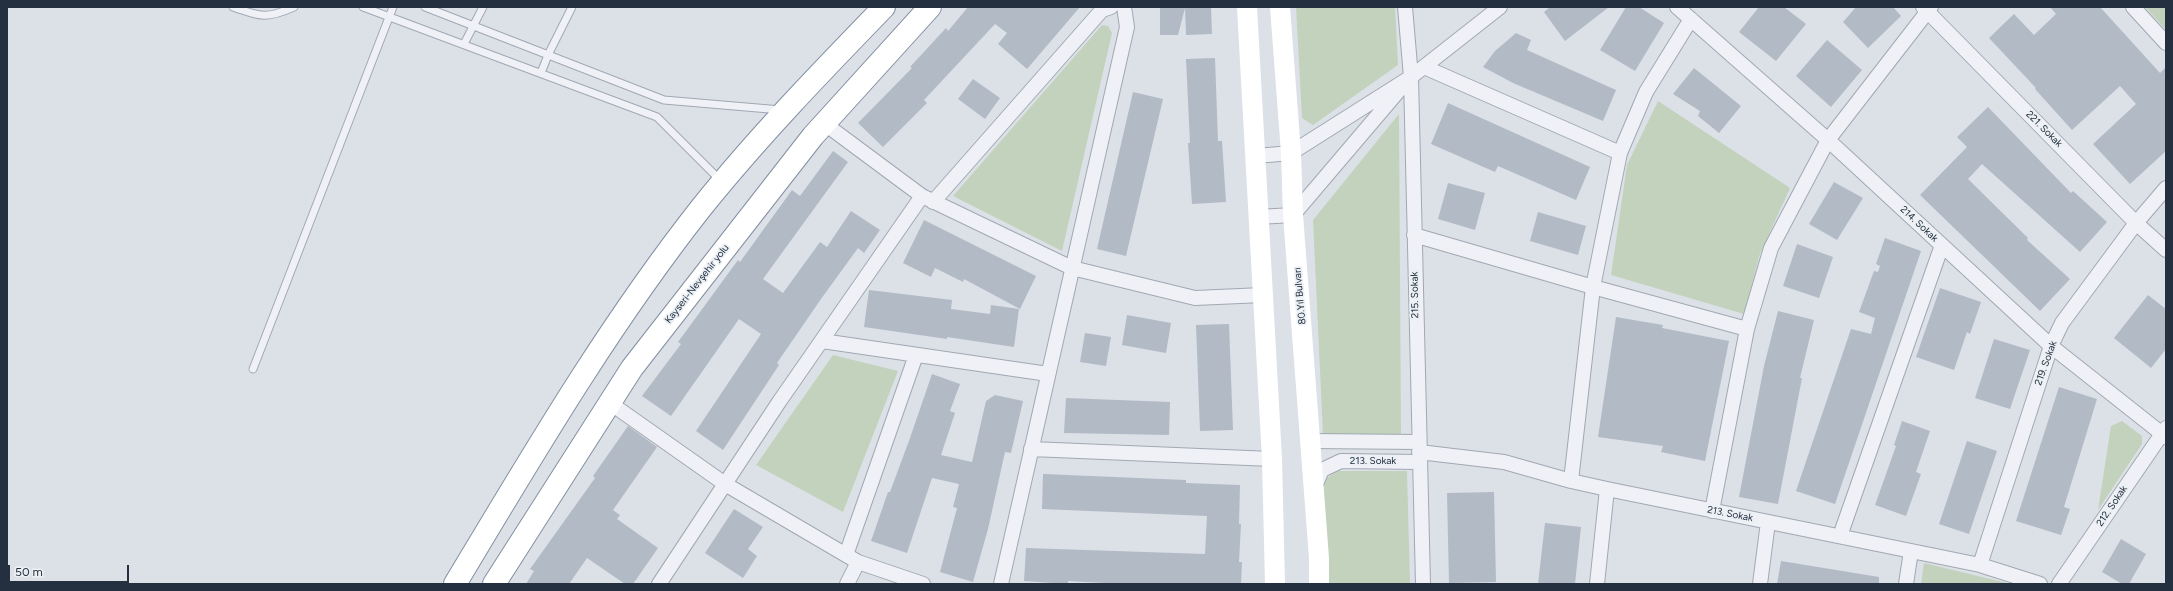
<!DOCTYPE html>
<html>
<head>
<meta charset="utf-8">
<style>
  body { margin:0 }
  #map { position:relative; width:2173px; height:591px; overflow:hidden; background:#dce1e8; font-family:Figtree,sans-serif }
  canvas { display:block }
  .frame { position:absolute; inset:0; border:8px solid #242f3f; pointer-events:none }
  .scale { position:absolute; left:8px; top:565px; width:121px; height:18px; box-sizing:border-box; border:2px solid #242f3f; border-top:0; padding-left:5px; font-size:12px; line-height:14px; white-space:nowrap; color:#242f3f; -webkit-text-stroke:3px #ebf0f5; paint-order:stroke }
</style>
</head>
<body>
<div id="map">
<canvas width="2173" height="591"></canvas>
<div class="frame"></div>
<div class="scale">50 m</div>
</div>
<script>
const ctx = document.querySelector('canvas').getContext('2d');
ctx.lineJoin = 'round';
function fill(path, color) {
  ctx.fillStyle = color;
  ctx.fill(path, 'evenodd');
}
function trace(path, color, width, dash) {
  ctx.strokeStyle = color;
  ctx.lineWidth = width;
  ctx.lineCap = dash ? 'butt' : 'round';
  ctx.setLineDash(dash || []);
  ctx.stroke(path);
}
function label(font, color, halo, rows, align = 'center') {
  ctx.font = font + ' Figtree,sans-serif';
  ctx.lineWidth = 3.5;
  ctx.setLineDash([]);
  ctx.textBaseline = 'middle';
  ctx.strokeStyle = halo;
  ctx.fillStyle = color;
  for (const [text, x, y, turn = 0] of rows) {
    ctx.save();
    ctx.translate(x, y);
    ctx.rotate((+turn || 0) * Math.PI / 180);
    ctx.textAlign = isNaN(turn) ? turn : align;
    if (halo) ctx.strokeText(text, 0, 0);
    ctx.fillText(text, 0, 0);
    ctx.restore();
  }
}
fill(new Path2D(`
  M1296 7H1395L1398 65 1313 125 1302 118Z
  M2145 7H2166V30Z
  M1102 25 1108 26 1112 33 1062 251 953 196Z
  M1658 101 1790 188 1760 254 1744 314 1611 275 1627 165Z
  M1399 114 1401 435H1323L1313 220Z
  M833 355 898 371 843 512 756 465Z
  M2122 421 2142 436V444L2098 510 2111 426Z
  M1337 471H1407L1410 584H1322L1324 480Z
  M1924 563 2011 584H1921Z`), '#c3d2bc');
fill(new Path2D(`
  M968 7H1080L1027 69 998 44 1007 33 995 24 924 100 927 103 883 147 858 123 912 68 910 67 946 28 948 31Z
  M1160 7H1211L1212 34 1186 35 1185 8 1178 35H1160Z
  M1550 7H1609L1565 41 1544 12Z
  M1626 7H1639L1664 23 1635 71 1600 50Z
  M1759 7H1784L1806 24 1776 61 1739 32Z
  M1856 7H1893L1901 16 1868 48 1843 22Z
  M2050 7H2100L2160 73 2166 67V151L2130 184 2093 144 2136 104 2120 86 2072 130 2035 89 2036 88 1989 38 2014 14 2034 35 2056 14Z
  M1516 33 1531 40 1527 50 1616 90 1603 121 1513 83 1483 67 1495 51Z
  M1827 40 1862 70 1831 107 1796 76Z
  M1215 58 1218 141H1222L1226 202 1192 204 1188 143H1190L1186 59Z
  M1694 68 1741 106 1719 133 1698 116 1700 111 1673 94Z
  M973 79 1000 98 985 119 958 99Z
  M1133 92 1163 99 1126 256 1097 249Z
  M1448 103 1590 167 1576 200 1498 166 1495 172 1431 144Z
  M1988 107 2071 193 2073 191 2107 222 2080 252 1982 164 1968 179 2028 238 2027 240 2070 279 2040 311 1920 195 1967 147 1957 137Z
  M833 151 848 162 763 279 783 293 820 242 827 247 851 211 880 230 864 253 858 248 821 299 777 363 779 365 723 450 696 431 761 334 739 319 671 416 642 396 681 344 678 342 711 297 738 260 740 262 792 190 800 196Z
  M1834 182 1863 198 1837 240 1809 224Z
  M1448 183 1485 193 1475 230 1438 219Z
  M1538 212 1586 226 1578 255 1530 241Z
  M924 220 1036 276 1020 309 964 279 963 282 935 268 931 277 903 263Z
  M1885 238 1921 251 1835 504 1796 491 1851 329 1871 334 1875 318 1859 312 1874 271 1878 272 1880 266 1876 264Z
  M1797 244 1833 257 1819 298 1783 286Z
  M1940 288 1981 302 1970 334 1967 332 1954 370 1916 357Z
  M869 290 952 300 951 309 990 314 991 305 1019 309 1014 347 947 337V339L864 327Z
  M2148 295 2166 309V349L2151 368 2114 338Z
  M1778 311 1814 320 1800 378H1802L1778 504 1739 497 1764 366Z
  M1127 315 1171 323 1166 353 1122 345Z
  M1616 317 1663 325 1662 328 1729 341 1705 461 1661 452 1663 446 1598 437Z
  M1229 324 1233 430 1200 431 1196 325Z
  M1085 333 1111 337 1106 366 1080 362Z
  M1994 339 2030 350 2010 409 1975 398Z
  M932 374 960 384 950 411 955 413 941 455 972 462 986 401 995 395 1023 401 1011 453 1005 452 988 529 973 582 940 572 957 508 953 507 959 484 932 478 907 553 871 541 888 492H890L910 438Z
  M2059 387 2097 399 2064 507 2070 509 2061 535 2016 521Z
  M1066 398 1170 402 1169 435 1064 433Z
  M1902 421 1930 431 1916 472 1921 474 1906 516 1875 505 1896 446 1894 445Z
  M628 426 657 447 613 510 620 515 617 519 658 548 633 584H625L587 558 569 584H526L534 571 530 569 595 478 593 476Z
  M1967 441 1997 451 1969 534 1939 524Z
  M1043 474 1186 480V483L1240 485 1239 524H1241L1239 562H1242L1241 584H1124L1068 581V584L1024 581 1026 548 1205 554 1207 516 1042 509Z
  M1494 492 1496 582 1449 583 1447 493Z
  M734 509 763 527 748 549 757 556 743 578 705 553Z
  M1545 523 1581 527 1575 584H1538Z
  M2121 539 2146 554 2129 584H2122L2102 572Z
  M1781 561 1879 577V584H1777Z`), '#b2bac5');
const lane = new Path2D(`
  M233 7C261 17 267 19 294 7
  M363 7 657 117 721 181
  M425 7 664 100 781 110
  M464 44 483 7
  M541 73 548 55 572 7
  M253 369 393 7`);
const street = new Path2D(`
  M1405 7 1411 77 1423 584
  M1677 7 1828 140 2051 346 2166 437
  M1923 7 2136 223 2166 250
  M2133 7 2166 43
  M1424 67 1620 153
  M825 124 922 196 1072 268 1195 298 1263 295
  M1256 156 1291 153 1411 77 1500 7
  M933 202 1102 10 1111 7
  M1258 217 1293 215 1401 88
  M1414 235 1593 287 1747 329
  M822 341 1048 374
  M610 403 725 484 858 562 923 584
  M1311 441 1419 442
  M1031 449 1272 459
  M1419 452 1504 462 1571 481 1607 489 1980 565 2040 584
  M1571 481 1593 287 1620 153 1646 92 1691 19
  M1315 486 1322 470 1341 461 1419 462
  M1712 511 1747 329 1771 248 1828 140 1931 7
  M1840 536 1942 245
  M846 555 916 355
  M1980 565 2051 346 2062 323 2136 223 2166 188
  M659 584 779 402 922 196
  M847 584 858 562
  M1001 584 1127 27 1124 7
  M1597 584 1607 489
  M1760 584 1768 522
  M1906 584 1911 551
  M2059 584 2166 428`);
const highway = new Path2D(`
  M455 584C532 456 608 326 701 208 758 137 821 72 884 7
  M494 584 632 368 813 136 930 7`);
trace(lane, '#a1a8b2', 9);
trace(street, '#a1a8b2', 16);
trace(highway, '#828fa0', 24);
trace(lane, '#eff1f6', 7);
trace(street, '#eff1f6', 14);
trace(new Path2D(`
  M1247 7 1272 459 1275 584
  M1280 7 1291 153 1293 215 1319 558V584`), '#fff', 20);
trace(highway, '#fff', 22);
label('10px', '#242f3f', '#ebf0f5', [
  ["221. Sokak",2044,129,45],
  ["214. Sokak",1919,224,43],
  ["Kayseri-Nevşehir yolu",697,284,-52],
  ["215. Sokak",1415,295,-91],
  ["80.Yıl Bulvarı",1300,296,-95],
  ["219. Sokak",2046,363,-70],
  ["213. Sokak",1373,461],
  ["212. Sokak",2112,506,-56],
  ["213. Sokak",1730,514,11]
]);
</script>
</body>
</html>
